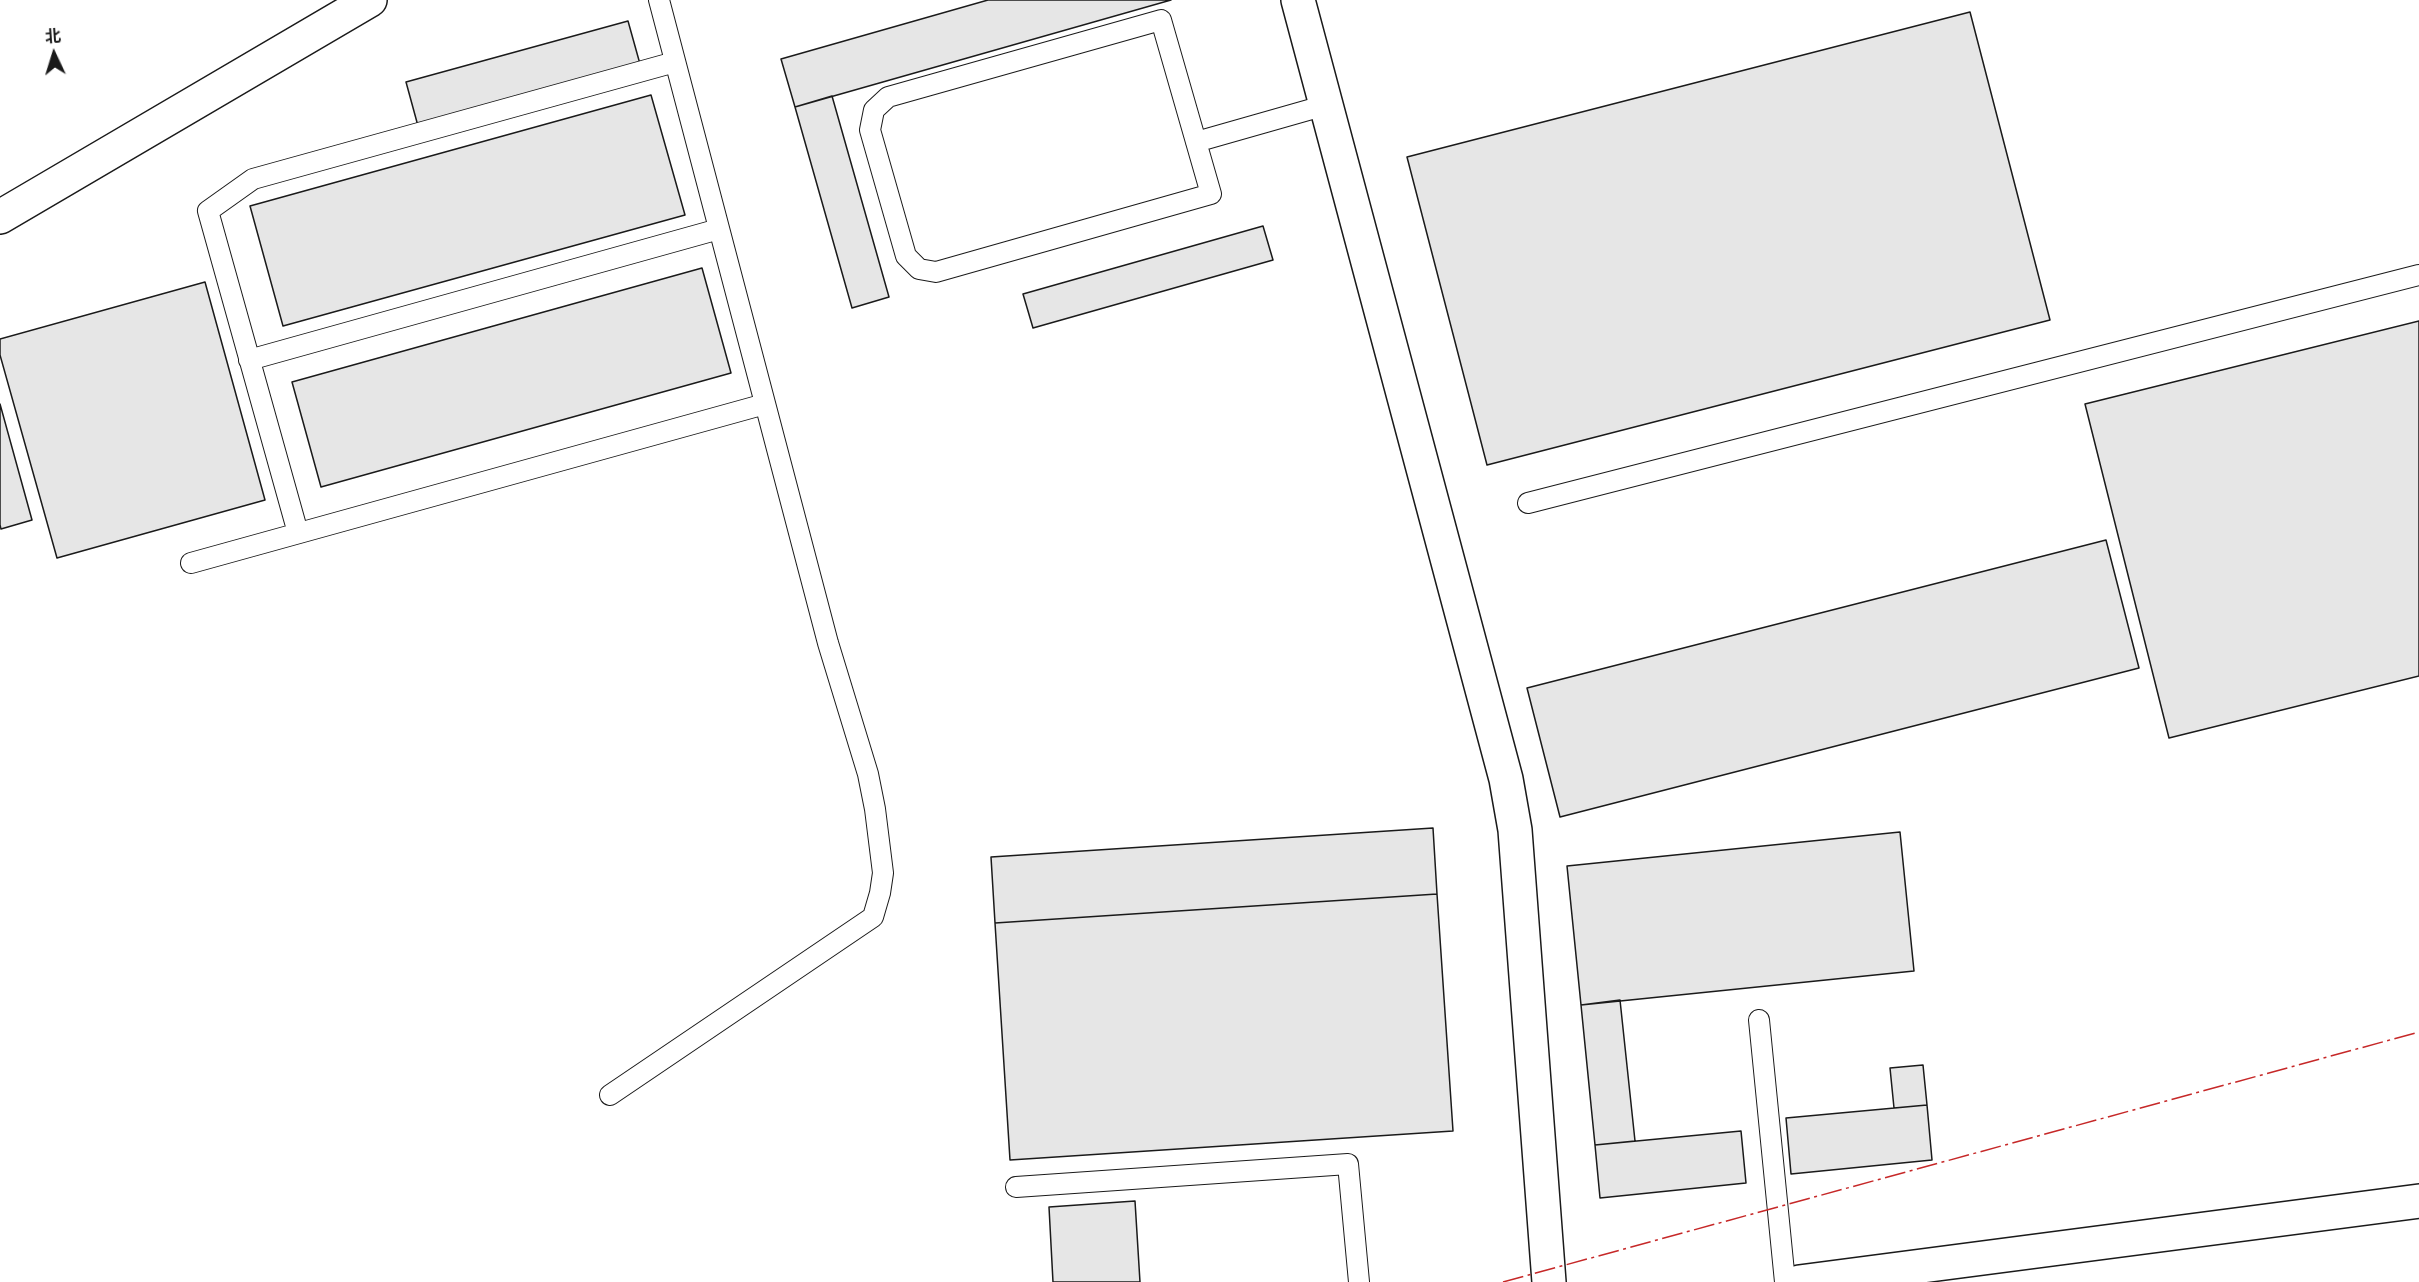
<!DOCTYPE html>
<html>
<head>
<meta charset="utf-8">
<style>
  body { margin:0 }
  #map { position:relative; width:2419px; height:1282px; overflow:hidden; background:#fff; font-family:"IBM Plex Sans","Noto Sans SC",sans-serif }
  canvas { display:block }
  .north { position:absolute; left:24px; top:24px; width:60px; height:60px; -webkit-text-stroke:4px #fff; paint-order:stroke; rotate:356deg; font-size:16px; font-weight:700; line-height:24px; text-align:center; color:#1a1a1a }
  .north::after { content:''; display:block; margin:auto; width:21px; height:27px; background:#1a1a1a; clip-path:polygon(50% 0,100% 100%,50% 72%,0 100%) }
</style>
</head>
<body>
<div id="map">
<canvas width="2419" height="1282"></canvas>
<div class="north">北</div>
</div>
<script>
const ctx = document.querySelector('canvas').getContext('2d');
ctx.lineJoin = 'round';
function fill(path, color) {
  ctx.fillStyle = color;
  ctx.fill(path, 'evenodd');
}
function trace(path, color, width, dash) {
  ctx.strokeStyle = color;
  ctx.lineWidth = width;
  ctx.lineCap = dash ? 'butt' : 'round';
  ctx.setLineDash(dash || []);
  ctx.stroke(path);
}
const building = new Path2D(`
  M988 0H1171L795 107 781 59Z
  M1970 12 2050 320 1487 465 1407 157Z
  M628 21 640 64 418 126 406 82Z
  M651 95 685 215 283 326 250 206Z
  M832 96 889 297 852 308 795 107Z
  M1263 226 1273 260 1033 328 1023 294Z
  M702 268 731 373 321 487 292 382Z
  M205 282 265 500 57 558 0 355V339Z
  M2419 321V676L2169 738 2085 404Z
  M0 404 32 520 1 529 0 525Z
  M2106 540 2139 668 1560 817 1527 688Z
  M1433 828 1437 894 995 923 991 857Z
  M1900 832 1914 971 1581 1005 1567 866Z
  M1437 894 1453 1131 1010 1160 995 923Z
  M1620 1000 1635 1141 1595 1145 1581 1005Z
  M1923 1065 1927 1105 1894 1108 1890 1068Z
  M1927 1105 1932 1160 1791 1174 1786 1118Z
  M1741 1131 1746 1183 1600 1198 1595 1145Z
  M1135 1201 1140 1282H1053L1049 1207Z`);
fill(building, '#e6e6e6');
trace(building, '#1a1a1a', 1.5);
const service = new Path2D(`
  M1161 20 1211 194 936 272 919 269 906 256 870 130 874 110 888 97Z
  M1196 142 1326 105
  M249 360 719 229
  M1528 503 2419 275
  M298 533 208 211 253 179 675 62
  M191 563 765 404
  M1759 1020 1785 1282
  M610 1095 873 917 880 893 883 873 875 809 868 774 828 643 659 0
  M1016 1187 1348 1164 1359 1282`);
const minor = new Path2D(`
  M1298 0 1506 779 1515 830 1549 1282
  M1799 1282 2419 1201`);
const tertiary = new Path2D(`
  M0 217 370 0`);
trace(service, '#1a1a1a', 22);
trace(minor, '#1a1a1a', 36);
trace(tertiary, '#1a1a1a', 36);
trace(service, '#fff', 20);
trace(minor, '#fff', 33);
trace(tertiary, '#fff', 33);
trace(new Path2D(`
  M1503 1282 2419 1032`), '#c62828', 1.5, [21, 4.5, 3, 4.5]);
</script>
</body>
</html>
